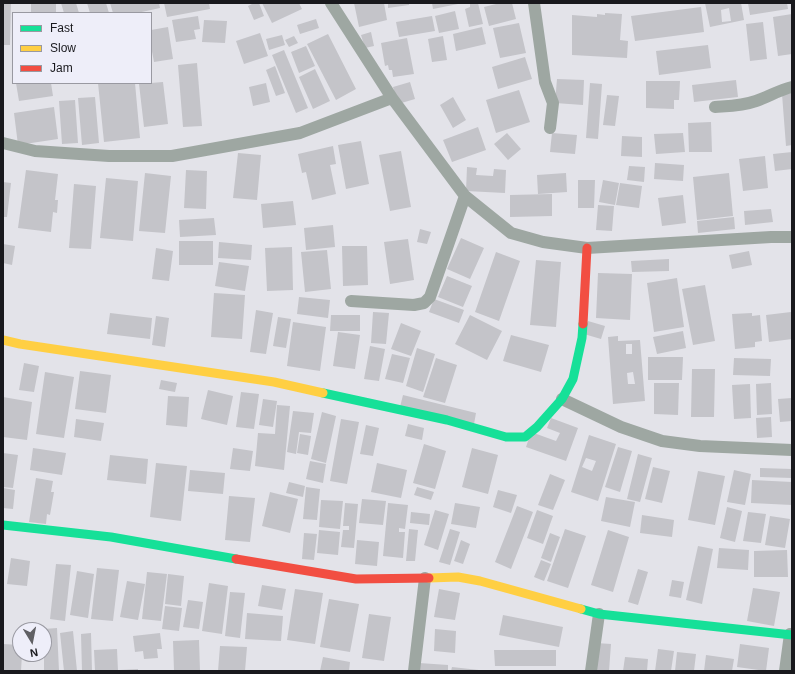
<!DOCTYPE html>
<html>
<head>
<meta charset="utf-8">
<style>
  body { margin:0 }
  #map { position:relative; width:795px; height:674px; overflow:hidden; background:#e3e3e9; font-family:Arial,sans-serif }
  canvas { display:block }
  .frame { position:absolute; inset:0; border:4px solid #19191d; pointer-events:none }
  .legend { position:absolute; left:12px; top:12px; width:140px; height:72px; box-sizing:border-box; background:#eeeef9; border:1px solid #9999a1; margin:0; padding:5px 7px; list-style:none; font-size:12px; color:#19191d }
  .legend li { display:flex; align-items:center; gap:8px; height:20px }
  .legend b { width:20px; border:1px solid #9999a1 }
  .north { position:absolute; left:12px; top:622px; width:40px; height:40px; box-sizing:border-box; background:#eeeef9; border:1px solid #9999a1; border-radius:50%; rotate:170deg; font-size:11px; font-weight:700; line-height:16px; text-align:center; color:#19191d }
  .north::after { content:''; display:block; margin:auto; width:14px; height:18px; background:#606064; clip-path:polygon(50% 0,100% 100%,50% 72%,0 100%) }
</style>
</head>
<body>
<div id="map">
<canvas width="795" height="674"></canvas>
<div class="frame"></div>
<ul class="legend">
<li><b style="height:5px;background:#16e098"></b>Fast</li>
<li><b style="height:5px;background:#ffcf43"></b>Slow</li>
<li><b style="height:5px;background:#f24e42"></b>Jam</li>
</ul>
<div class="north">N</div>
</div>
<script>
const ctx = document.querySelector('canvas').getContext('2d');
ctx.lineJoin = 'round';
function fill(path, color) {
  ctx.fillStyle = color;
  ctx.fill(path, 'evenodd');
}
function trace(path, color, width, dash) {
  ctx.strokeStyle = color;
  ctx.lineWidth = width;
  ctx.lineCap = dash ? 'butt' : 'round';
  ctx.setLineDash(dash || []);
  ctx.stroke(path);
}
fill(new Path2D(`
  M3 3H11L10 45H3Z
  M31 3H56V13H31Z
  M61 3H76L79 13H64Z
  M87 3H106L109 13H90Z
  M110 3H159L160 8 137 13H113Z
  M164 3H209L210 9 167 17Z
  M254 3H259L264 16 254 20 248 6Z
  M262 3H299L302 9 272 23Z
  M354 3H384L387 20 359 27Z
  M388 3H409V5L388 8Z
  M432 3H458V4L433 9Z
  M478 3 483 24 469 27 465 9 470 7V4Z
  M500 3H512L516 19 489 26 484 7Z
  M705 3H741L744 20 710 27ZM729 8 731 21 722 22 721 10Z
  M748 3H787L788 9 750 15Z
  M701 7 704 32 635 41 631 16Z
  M455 11 459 29 439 33 435 16Z
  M605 13 622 14 620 40 628 41 627 58 572 55V15L597 17V14L605 15Z
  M792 14V54L778 56 773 17Z
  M198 16 200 29 194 30 196 39 176 42 172 20Z
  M432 16 435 31 399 37 396 22Z
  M316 19 319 28 300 34 297 25Z
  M204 20 227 21 225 43 202 42Z
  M763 22 767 59 750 61 746 24Z
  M519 23 526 53 500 58 493 28Z
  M168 27 173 59 154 62 151 46V30Z
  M482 27 486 44 456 51 453 34Z
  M371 32 374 46 365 48 361 35Z
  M260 33 268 56 244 64 236 41Z
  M328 34 356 89 336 100 307 44Z
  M282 35 285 45 269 50 266 39Z
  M294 36 298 43 289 47 285 40Z
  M443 36 447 60 432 62 428 39Z
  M407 38 414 74 393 77 392 70H389L388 65 385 66 381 43Z
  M708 45 711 68 659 75 656 51Z
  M306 46 315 66 299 73 291 52Z
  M284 50 308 108 296 113 272 55Z
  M525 57 532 79 498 89 492 67Z
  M197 63 202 126 183 127 178 65Z
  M275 66 285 93 276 96 266 70Z
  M315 69 330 101 313 109 299 77Z
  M557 79 584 80 583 105 555 103Z
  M736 80 738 97 694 102 692 85Z
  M646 81H680L679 100H674V109L646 108Z
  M163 82 168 124 144 127 139 84Z
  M410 82 415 99 398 104 393 87Z
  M16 83H51L53 96 19 101Z
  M98 83H135L140 138 104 142Z
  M266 83 270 102 253 106 249 87Z
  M590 83 602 84 598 139 586 138Z
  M519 90 530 122 496 133 486 100Z
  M792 93V145L786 146 782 94Z
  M607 95 619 96 615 126 603 125Z
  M95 97 99 143 82 145 78 98Z
  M453 97 466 120 453 128 440 105Z
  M75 100 78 143 62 144 59 101Z
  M54 107 58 139 18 145 14 113Z
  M711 122 712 152H689L688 123Z
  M478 127 486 150 452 162 443 140Z
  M507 133 521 149 508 160 494 144Z
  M552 133 577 135 575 154 550 152Z
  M683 133 685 152 656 154 654 134Z
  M622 136 642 137V157L621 156Z
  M361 141 369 184 346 189 338 145Z
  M333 146 336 164 330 165 336 194 312 200 306 172 302 173 298 154Z
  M401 151 411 207 390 211 379 155Z
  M792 152V169L775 171 773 154Z
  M238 153 261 155 257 200 233 198Z
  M765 156 768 188 743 191 739 159Z
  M655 163 684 165 683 181 654 179Z
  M629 166 645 167 644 182 627 180Z
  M467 167 477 168 476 175 493 176 494 169 506 170 505 193 466 191Z
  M26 170 58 174 55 200H58L57 213 53 212 51 232 18 228Z
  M186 170 207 171 206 209 184 208Z
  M145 173 171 176 165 233 139 231Z
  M566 173 567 192 538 194 537 175Z
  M729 173 733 216 697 220 693 177Z
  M106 178 138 181 133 241 100 238Z
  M578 180H595L594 208H578Z
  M603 180 619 183 615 205 599 202Z
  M3 182 11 183 7 217H3Z
  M620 183 642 186 639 208 616 205Z
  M74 184 96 186 91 249 69 248Z
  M552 194V216L510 217V195Z
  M683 195 686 223 662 226 658 198Z
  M293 201 296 225 263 228 261 204Z
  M598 205 614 206 612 231 596 230Z
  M771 209 773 222 745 225 744 211Z
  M734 217 735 229 698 233 697 221Z
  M214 218 216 235 180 237 179 220Z
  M333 225 335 247 306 250 304 228Z
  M420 229 431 232 427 244 417 242Z
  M461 238 484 248 470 279 447 269Z
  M408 239 414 280 390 284 384 242Z
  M179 241H213V265H179Z
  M219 242 252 245 251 260 218 258Z
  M3 244 15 246 12 265 3 263Z
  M342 246H367L368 285 343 286Z
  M292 247 293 290 267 291 265 248Z
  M156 248 173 251 169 281 152 279Z
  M327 250 331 289 305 292 301 252Z
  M749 251 752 265 732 269 729 255Z
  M496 252 520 261 499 321 475 312Z
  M669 259V271L632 272 631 261Z
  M536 260 561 262 556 327 530 325Z
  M219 262 249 266 245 291 215 286Z
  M598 273 632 274 630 320 596 318Z
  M447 276 472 286 463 307 438 297Z
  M677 278 684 327 654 332 647 283Z
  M705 285 715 341 693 345 682 289Z
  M214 293 245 295 242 339 211 337Z
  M299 297 330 300 328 318 297 314Z
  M434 299 464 310 459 323 429 312Z
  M256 310 273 313 266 354 250 352Z
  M373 312 389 313 386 344 371 343Z
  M791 312 792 339 769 342 766 315Z
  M110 313 152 318 150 339 107 334Z
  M752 313V316L760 315 762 341 755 342V347L735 349 732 314Z
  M331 315H360V331H330Z
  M470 315 502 331 487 360 455 344Z
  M156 316 169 318 165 347 152 345Z
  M278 317 291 319 286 348 273 346Z
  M588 321 605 326 601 339 584 334Z
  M293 322 326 327 320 371 287 366Z
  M401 323 421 331 411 356 391 349Z
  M683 331 686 348 657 354 653 337Z
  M338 332 360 335 355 369 333 366Z
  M511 335 549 345 541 372 503 361Z
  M618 336V341L640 340 645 401 613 404 608 337ZM626 344H632V354H626ZM633 372 635 384H628L627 373Z
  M370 346 385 349 379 381 364 379Z
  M417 348 435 354 423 392 406 386Z
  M392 354 410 358 403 383 385 379Z
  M648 357H683L682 380H648Z
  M436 358 457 365 445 403 423 397Z
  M734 358 771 359 770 376 733 375Z
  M24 363 39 366 34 392 19 390Z
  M692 369H715L714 417H691Z
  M80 371 111 375 106 413 75 409Z
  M45 372 74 377 64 438 36 434Z
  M161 380 177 383 175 392 159 389Z
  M654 383H679L678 415 654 414Z
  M771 383 772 414 757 415 756 384Z
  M750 384 751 418 734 419 732 385Z
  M208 390 233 396 227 425 201 419Z
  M241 392 259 394 254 429 236 427Z
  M403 395 476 413 474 424 400 407Z
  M168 396 189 397 187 427 166 425Z
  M3 397 32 402 27 440 3 437Z
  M792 398V421L780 422 778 399Z
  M263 399 277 401 273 427 259 425Z
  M277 405 290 406 284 470 255 466 258 433 275 434Z
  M293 411 314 413 311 433 299 432 296 454 287 452Z
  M322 412 336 416 326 463 311 459Z
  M771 417 772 437 757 438 756 418Z
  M551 418 578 428 566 461 526 447 531 432 556 441 560 433 547 428Z
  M76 419 104 423 101 441 74 437Z
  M341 419 359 422 347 484 330 481Z
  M408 424 424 428 422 440 405 436Z
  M366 425 379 428 373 456 360 454Z
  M300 434 311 436 308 455 297 453Z
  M589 435 616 444 598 501 571 492ZM586 458 596 461 592 471 582 467Z
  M424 444 446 451 435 489 413 483Z
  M618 447 632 451 620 492 605 487Z
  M33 448 66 453 62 475 30 470Z
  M233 448 253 451 250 471 230 469Z
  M472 448 498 455 488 494 462 487Z
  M3 453 18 455 13 488 3 487Z
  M638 454 652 458 640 502 627 499Z
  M110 455 148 459 146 484 107 480Z
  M310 461 326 464 323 483 306 479Z
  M156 463 187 466 181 521 150 517Z
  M377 463 407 470 401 498 371 492Z
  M653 467 670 471 662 503 645 499Z
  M760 468 792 469V478L760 477Z
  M190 470 225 473 223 494 188 491Z
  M734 470 751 474 745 505 727 502Z
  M698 471 725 476 715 525 688 520Z
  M550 474 565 480 553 510 538 505Z
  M36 478 53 481 51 492H54L50 515 47 514 46 524 29 522Z
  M752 480 792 482V505L751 503Z
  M289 482 305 486 303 497 286 493Z
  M306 487 320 489 317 520 303 519Z
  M417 487 434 492 431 500 414 495Z
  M3 488 15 490 13 509 3 508Z
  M498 490 517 495 511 513 493 507Z
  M270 492 298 499 290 533 262 526Z
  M229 496 255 498 250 542 225 540Z
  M606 497 635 502 630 527 601 521Z
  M362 499 386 501 383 525 359 523Z
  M321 500 343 501 340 529 319 527Z
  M345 503 358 504 354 548 341 547 343 530H349V526H343Z
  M388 503 408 505 405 529 399 528V532H405L403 558 383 556Z
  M455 503 480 507 476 528 451 524Z
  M517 506 533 512 511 569 495 562Z
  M727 507 742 511 735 542 720 538Z
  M435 510 449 514 438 550 424 545Z
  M537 510 553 516 543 544 527 538Z
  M411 512 430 514 429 525 410 523Z
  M748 512 766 514 761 543 743 541Z
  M642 515 674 520 672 537 640 533Z
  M770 516 790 519 785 548 765 545Z
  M409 529 418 530 415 561H406Z
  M450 529 460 532 450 565 439 562Z
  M565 529 586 536 568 588 547 581Z
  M319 530 340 532 338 555 317 553Z
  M608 530 629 537 613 592 591 585Z
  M304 533 317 534 314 560 302 559Z
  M550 533 560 537 551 562 541 558Z
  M357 540 379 542 377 566 355 564Z
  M461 540 470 544 463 564 454 561Z
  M698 546 713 549 702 604 686 600Z
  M719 548 749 550 748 570 717 568Z
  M787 550 788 577H754V551Z
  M11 558 30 561 27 586 7 584Z
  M541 560 551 564 544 581 534 577Z
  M56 564 71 565 65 621 50 619Z
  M97 568 119 570 113 621 91 619Z
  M638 569 648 572 638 605 628 602Z
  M77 571 94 574 88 618 70 615Z
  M147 572 167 574 161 621 142 619Z
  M168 574 184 576 181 606 165 604Z
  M672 580 684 582 681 598 669 596Z
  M127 581 145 584 138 620 120 617Z
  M209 583 228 586 222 634 202 631Z
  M262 585 286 589 282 610 258 606Z
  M753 588 780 592 774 626 747 621Z
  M295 589 323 593 315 644 287 640Z
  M439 589 460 593 455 620 434 617Z
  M230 592 245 593 240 638 225 636Z
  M329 599 359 604 350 652 320 647Z
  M188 600 203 602 199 629 183 627Z
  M165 606 182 608 179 631 162 629Z
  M247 613 283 616 281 641 245 639Z
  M369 614 391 617 384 661 362 658Z
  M503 615 563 627 559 647 499 635Z
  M57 628 59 671H44V629Z
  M435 629 456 631 455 653 434 651Z
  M73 631 77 671H64L60 633Z
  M91 633 92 671H82L81 634Z
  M160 633 162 649H157L158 658 144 659 143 651 135 652 133 636Z
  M199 640 200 671H174L173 641Z
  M596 643 611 644 609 671H593Z
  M3 644 20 645V654H22L21 671H3Z
  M740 644 769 648 766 671 737 667Z
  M220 646 247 647 245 671H218Z
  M117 649 118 671H95L94 650Z
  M658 649 674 651 671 671H655Z
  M494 650H556V666H495Z
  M677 652 696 654 694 671H675Z
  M706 655 734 659 732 671H704Z
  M323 657 350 662 349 671H320Z
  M625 657 648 659 647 671H623Z
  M419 663 448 665V671H419Z
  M452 667 479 670V671H451Z
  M138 669V671H120V670Z`), '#c4c4c9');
trace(new Path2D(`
  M331 3 392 98 465 196 511 233 543 242 587 248 771 237H792
  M534 3 545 82 553 103 550 128
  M715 107C729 106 742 106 756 101 768 97 779 90 792 87
  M3 143 35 151 109 156H172L300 133 392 98
  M351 301 414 305 424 303 430 297 465 196
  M562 399 621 427 662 441 700 446 792 450
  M414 671 425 578
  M591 671 599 614
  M785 671 790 634`), '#9ea7a2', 12);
trace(new Path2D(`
  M323 393 447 420 506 437H525L537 427 562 399 573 379 582 338 583 324
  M3 525 111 537 236 559
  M581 609 599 614 792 635`), '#16e098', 9);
trace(new Path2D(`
  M3 340 20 344 274 382 323 393
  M429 578 458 577 480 581 581 609`), '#ffcf43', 9);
trace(new Path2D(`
  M583 324 587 248
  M236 559 356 579 429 578`), '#f24e42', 9);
</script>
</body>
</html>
